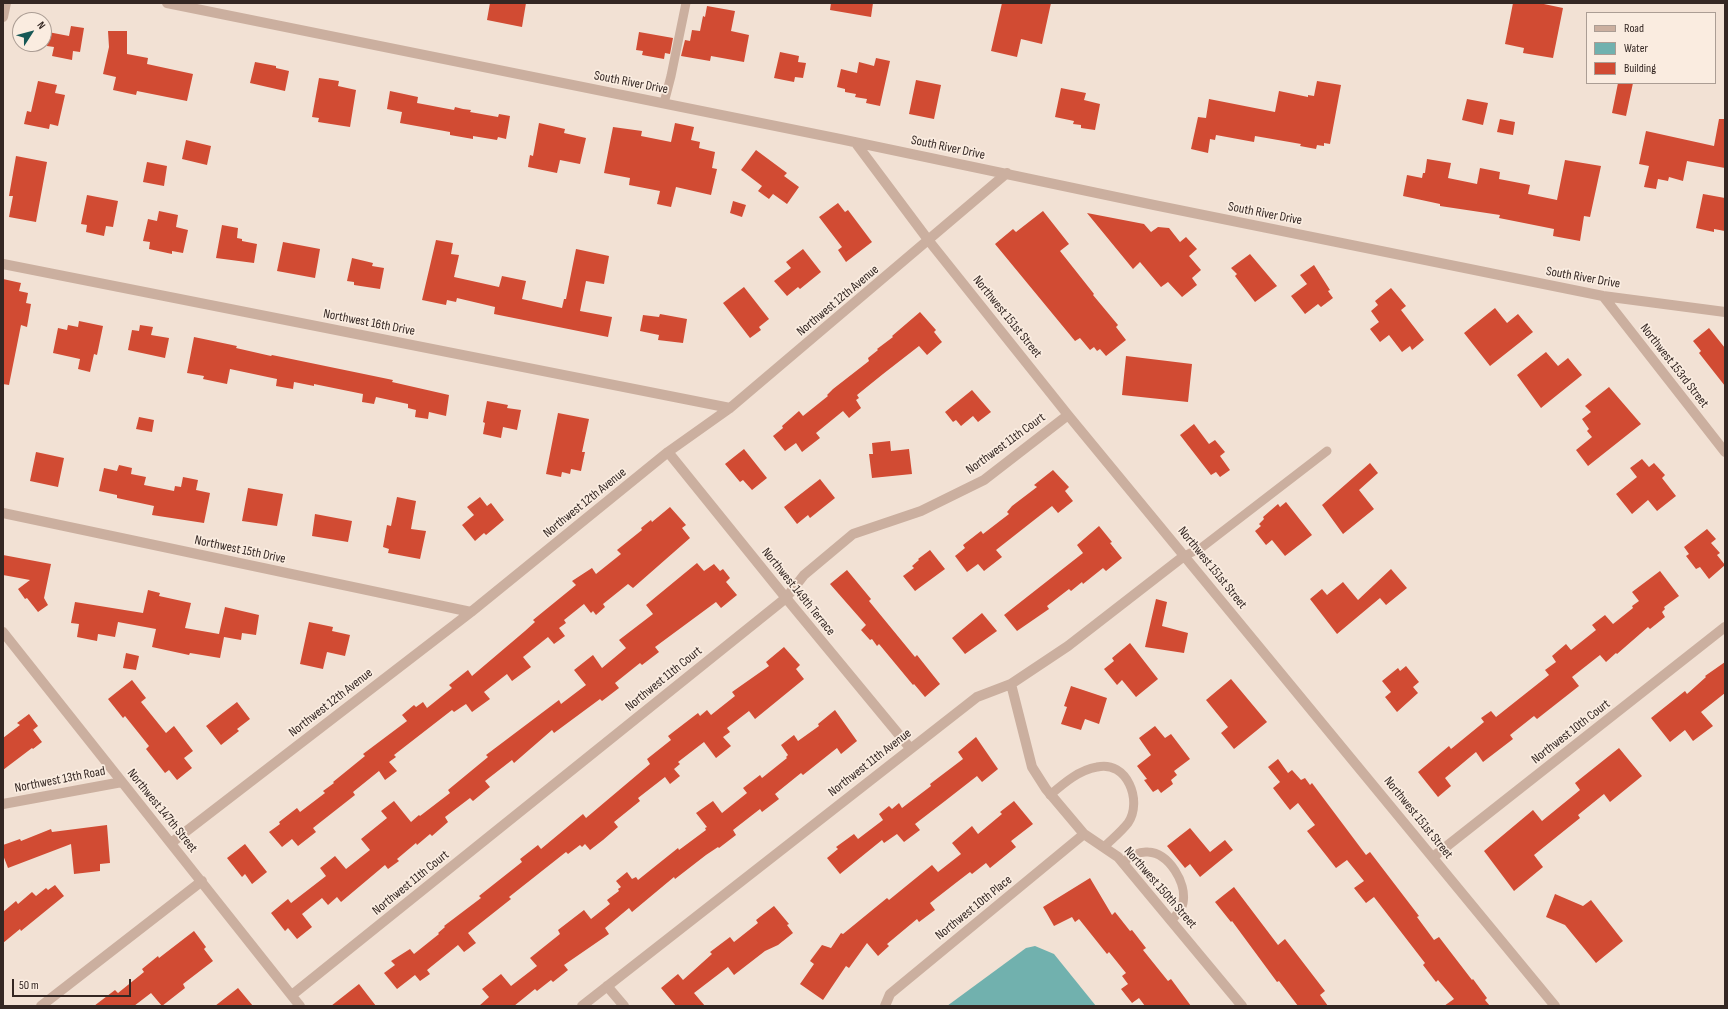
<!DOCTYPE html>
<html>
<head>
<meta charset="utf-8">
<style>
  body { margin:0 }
  #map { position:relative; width:1728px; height:1009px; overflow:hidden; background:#f2e1d4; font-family:"Sofia Sans Condensed",sans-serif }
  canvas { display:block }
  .frame { position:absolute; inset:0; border:4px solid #342723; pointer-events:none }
  .legend { position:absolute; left:1586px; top:12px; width:130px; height:72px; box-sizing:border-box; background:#faece0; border:1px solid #ab9d94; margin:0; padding:5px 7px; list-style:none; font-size:12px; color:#342723 }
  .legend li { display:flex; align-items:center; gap:8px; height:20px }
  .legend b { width:20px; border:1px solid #ab9d94 }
  .north { position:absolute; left:12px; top:12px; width:40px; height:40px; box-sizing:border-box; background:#faece0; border:1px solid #ab9d94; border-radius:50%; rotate:54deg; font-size:11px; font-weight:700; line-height:16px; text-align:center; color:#342723 }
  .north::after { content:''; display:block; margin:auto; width:14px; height:18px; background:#165856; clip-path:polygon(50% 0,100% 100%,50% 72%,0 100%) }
  .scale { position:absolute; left:12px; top:979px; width:119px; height:18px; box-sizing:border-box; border:2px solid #342723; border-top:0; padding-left:5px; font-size:12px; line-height:14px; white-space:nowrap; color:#342723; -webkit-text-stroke:3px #faece0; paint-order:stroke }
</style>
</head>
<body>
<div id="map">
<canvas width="1728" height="1009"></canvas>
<div class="frame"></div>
<ul class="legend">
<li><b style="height:5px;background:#cbaf9f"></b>Road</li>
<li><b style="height:11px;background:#71b1ae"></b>Water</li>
<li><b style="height:11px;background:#d14b33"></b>Building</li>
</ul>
<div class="north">N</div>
<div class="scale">50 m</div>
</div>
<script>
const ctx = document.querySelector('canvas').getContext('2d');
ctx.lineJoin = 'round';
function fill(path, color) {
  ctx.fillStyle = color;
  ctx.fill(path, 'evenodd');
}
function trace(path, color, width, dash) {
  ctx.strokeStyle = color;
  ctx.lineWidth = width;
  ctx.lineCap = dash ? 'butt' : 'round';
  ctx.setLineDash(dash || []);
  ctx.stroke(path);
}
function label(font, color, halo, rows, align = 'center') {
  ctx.font = font + ' "Sofia Sans Condensed",sans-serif';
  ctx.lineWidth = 3.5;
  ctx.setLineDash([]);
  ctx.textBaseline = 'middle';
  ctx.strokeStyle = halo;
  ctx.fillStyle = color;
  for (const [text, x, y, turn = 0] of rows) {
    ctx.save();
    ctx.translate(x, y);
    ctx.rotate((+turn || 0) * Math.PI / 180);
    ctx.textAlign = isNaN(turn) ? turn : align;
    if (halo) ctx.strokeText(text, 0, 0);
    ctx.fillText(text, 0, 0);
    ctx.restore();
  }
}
fill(new Path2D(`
  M1035 946 1054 954 1096 1006H947L1026 948Z`), '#71b1ae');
fill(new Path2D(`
  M490 3H526L522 27 487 20Z
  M831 3H873L871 17 830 10Z
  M1002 3H1051L1042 44 1021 39 1017 57 991 51Z
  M1513 3H1539L1563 8 1553 58 1523 53 1524 48 1505 44Z
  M707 6 735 11 731 31 749 35 744 62 711 56 710 61 681 56 685 40 690 41 692 30 700 31 703 16 705 17Z
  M71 26 84 28 80 52 73 51 72 60 52 56 54 47 47 46 48 32 69 36Z
  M108 31H127V54L148 58 147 64 193 74 187 101 137 91 136 95 113 90 116 77 103 74 109 47Z
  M639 32 673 38 670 54 665 53 664 59 642 55 643 51 636 50Z
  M780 52 799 56 798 62 806 63 803 78 795 77 794 82 774 78Z
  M876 58 890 61 880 106 866 103 867 99 855 97 856 94 845 92V89L837 87 841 69 857 73 859 62 874 66Z
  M255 62 276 66V68L289 71 285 91 250 83Z
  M319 78 339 81 338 86 356 90 350 127 318 122 319 118 312 117Z
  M916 80 941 85 934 119 909 114Z
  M38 81 57 85 55 93 65 95 58 126 50 124 49 129 24 124 27 111 31 112Z
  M1317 81 1341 85 1330 144 1324 143V146L1317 145 1316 149 1300 146 1301 144 1255 136 1254 142 1216 135 1215 140 1210 139 1208 153 1191 149 1198 117 1206 118 1209 99 1275 112 1279 91 1308 97V95L1314 96Z
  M1618 83H1633L1626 116 1612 113Z
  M1061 88 1086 93 1084 100 1100 104 1095 130 1081 128V125L1073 124 1074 121 1055 117Z
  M390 91 418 97 417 103 454 110 455 107 463 109 471 110 470 112 498 117 499 114 510 116 506 139 498 137 497 140 473 136V139L450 135V132L400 123 402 112 387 109Z
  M1467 99 1488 103 1483 125 1462 120Z
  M1500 119 1515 122 1513 135 1497 132Z
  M1719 119H1725V168L1687 161 1683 181 1669 177 1668 181 1658 179 1656 189 1644 187 1649 166 1639 164 1646 131 1714 146Z
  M539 123 565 129 564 133 586 138 580 164 560 160 557 173 528 167 530 155 533 156Z
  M675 123 694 127 691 140 700 142 699 148 715 152 712 168 717 169 711 195 676 187 671 207 657 204 660 191 629 185 630 178 604 173 613 127 642 131 641 136 671 142Z
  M186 140 211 146 207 165 182 159Z
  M756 150 787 173 784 176 799 187 787 204 773 194 769 199 758 191 762 186 741 170Z
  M16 156 47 162 36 222 9 217 13 196H9Z
  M1427 159 1451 163 1448 178 1477 184 1480 168 1500 172 1499 179 1530 185 1528 194 1557 200 1565 160 1601 166 1590 217 1584 216 1580 241 1553 236 1554 229 1499 218 1500 215 1440 206V204L1403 196 1407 175 1422 178 1423 173H1425Z
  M147 162 167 166 164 186 143 182Z
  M1703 194 1725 198V231L1714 229V232L1696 228Z
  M87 195 118 201 113 227 106 226 104 236 86 232 87 225 81 224Z
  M733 201 746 205 742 217 730 213Z
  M838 203 845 212 848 210 872 242 846 262 838 250 842 247 819 217Z
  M159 211 178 215 176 227 188 230 183 253 172 251V254L149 249 150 242 143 241 148 219 157 221Z
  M1043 211 1069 244 1060 251 1094 294 1093 295 1118 325 1116 327 1126 340 1106 356 1100 349 1097 351 1094 347 1090 350 1080 338 1075 341 995 244 1013 229 1016 232Z
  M1087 213 1144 224 1151 232 1158 227 1169 228 1180 242 1186 237 1197 249 1189 256 1201 270 1192 278 1197 285 1182 297 1168 282 1161 287 1140 262 1133 269Z
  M222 225 238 228 237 238 242 239V241L257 244 254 263 216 258Z
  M436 240 453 243 451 254 459 255 454 277 499 287 502 276 526 281 522 299 562 308 564 299H566L576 249 609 256 604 284 586 281 580 311 612 317 608 337 494 314 495 307 457 298 456 302 447 300 446 305 422 300Z
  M283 242 320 249 315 278 277 271Z
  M803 249 821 272 800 289 798 287 787 296 774 281 791 268 786 262Z
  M1250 254 1277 286 1255 302 1235 276 1237 274 1231 268Z
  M352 258 373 263 372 266 384 268 380 289 354 285V282L347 281Z
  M1314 265 1330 290 1328 291 1333 298 1321 307 1318 304 1305 314 1291 296 1307 284 1300 275Z
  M3 279 21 283 19 291 28 293 26 303 31 304 27 327 21 325 9 385 3 384Z
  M744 287 769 319 759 327 761 330 750 338 723 303Z
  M1391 288 1406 306 1401 310 1424 340 1412 350 1410 346 1402 352 1389 335 1380 342 1370 329 1379 322 1371 311 1378 305 1375 301Z
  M1495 308 1507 323 1518 314 1533 332 1490 366 1464 333Z
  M920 312 936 330 934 332 942 342 927 355 919 346 883 374 857 395 859 398 856 400 861 408 849 418 843 411 816 433 820 438 802 452 796 443 785 451 773 436 783 428 782 426 799 411 803 416 828 396 827 395 833 389 869 361 868 358 878 350 877 349 893 337 892 336Z
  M660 314 687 319 683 343 658 340 659 335 640 331 643 315 659 317Z
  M79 321 103 326 97 355 94 354 90 372 78 369 80 359 53 353 58 328 67 330 68 325 78 327Z
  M140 325 153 327 151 335 169 338 165 358 128 350 132 330 139 331Z
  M1709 328 1725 348V386L1699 353 1701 351 1693 341Z
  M194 337 237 346 236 348 271 356 272 355 393 380 392 382 449 395 446 416 429 412 428 419 415 417 416 410 408 408V404L376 397 374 404 362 402 363 394 314 384V386L294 382 293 389 276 386 277 379 230 369 227 384 203 379 204 376 187 373Z
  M1546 352 1558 366 1568 358 1582 375 1541 408 1517 375Z
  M1126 356 1192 364 1188 402 1122 395Z
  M1609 387 1641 424 1588 466 1576 450 1592 437 1587 431 1589 429 1582 419 1591 412 1585 406Z
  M972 390 991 412 978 422 973 416 961 426 956 420 953 422 945 412Z
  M487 401 508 405 507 408 521 410 517 430 503 427 501 438 483 434 485 423 483 422Z
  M558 413 589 419 582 452H585L581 471 571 469 570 474 562 472 561 477 546 474Z
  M139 417 154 420 152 432 136 429Z
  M1194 424 1209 444 1215 440 1225 452 1220 456 1230 470 1220 477 1216 472 1211 475 1180 435Z
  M890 441 891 451 909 449 912 474 872 478 869 454H873L872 443Z
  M744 449 767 478 752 490 743 480 740 482 725 464Z
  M36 452 64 458 58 487 30 481Z
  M1642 459 1649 467 1654 463 1665 475 1662 478 1676 496 1657 511 1648 500 1632 514 1616 494 1637 477 1630 468Z
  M1370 463 1378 473 1359 490 1374 509 1343 534 1322 505Z
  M119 465 132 468 131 474 146 477 144 485 174 491 175 486 181 487 183 477 198 480 196 490 210 493 204 523 152 515 154 506 117 498V495L99 491 104 468 117 471Z
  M1053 470 1069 487 1065 491 1073 501 1058 513 1052 506 996 550 1002 557 984 571 978 564 967 572 955 556 965 548 963 545 981 531 983 534 1009 514 1007 512 1012 506 1037 487 1034 485Z
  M820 479 835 498 810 518 808 515 797 524 784 507Z
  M248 488 283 494 277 526 242 521Z
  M397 497 416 501 411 529 426 531 420 559 388 553 389 549 383 547 387 525 391 526Z
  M480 497 487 506 491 503 504 520 486 535 484 533 475 541 462 525 474 515 467 507Z
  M1286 502 1312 535 1285 556 1272 540 1266 545 1255 531 1261 526 1259 524 1264 519 1263 517 1278 504 1280 507Z
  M670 507 686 525 682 528 690 538 633 588 628 584 603 604 605 607 596 615 593 611 591 613 584 604 564 620 566 623 559 628 565 636 554 644 548 637 523 657 531 667 512 681 507 674 484 692 490 699 472 712 466 704 454 712 452 710 394 755 396 757 389 762 397 771 385 780 379 771 353 792 355 795 313 828 316 832 298 846 292 839 282 847 269 832 280 824 279 822 297 808 300 812 325 793 323 791 334 783 333 782 365 756 363 754 407 721 402 715 414 705 416 707 423 702 427 708 452 688 449 685 468 670 472 676 525 631 535 622 533 620 576 585 572 581 592 568 596 574 621 554 617 550 642 530 641 528 651 520 652 522Z
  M315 514 352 521 348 542 312 536Z
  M1099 526 1112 542 1110 543 1122 558 1106 571 1103 568 1083 584 1082 582 1071 591 1069 589 1047 606 1049 609 1017 631 1004 615 1083 553 1077 545Z
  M1707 529 1716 539 1711 543 1720 553 1717 555 1725 565 1709 579 1700 567 1696 569 1686 556 1689 554 1684 547Z
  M930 550 945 569 915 591 903 576 914 568 912 566 919 560 918 559Z
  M3 555 51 564 44 598 48 605 38 612 27 598 25 599 18 589 30 580 3 575Z
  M697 563 704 571 714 564 720 571 723 569 730 578 726 582 737 595 721 608 716 602 655 647 659 652 642 665 640 663 615 683 619 688 602 701 600 699 554 733 552 730 514 763 512 760 485 781 490 787 473 801 470 798 445 817 448 822 432 836 430 834 417 845 416 843 397 859 399 861 388 869 385 865 341 902 337 897 328 905 322 898 302 914 312 927 297 939 288 928 285 931 271 913 288 899 291 903 326 876 320 868 335 856 346 869 370 850 361 839 387 818 381 811 394 801 411 822 419 815 420 816 450 793 448 790 488 757 486 755 559 700 561 704 586 685 574 670 593 655 602 668 626 648 619 640 653 614 646 605Z
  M1391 569 1407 588 1386 605 1380 598 1337 634 1310 599 1322 589 1327 595 1343 582 1358 600Z
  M847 570 871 599 869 601 915 657 917 655 940 684 925 697 914 684 913 685 879 644 877 646 872 639 870 640 861 630 866 625 830 584Z
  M1660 571 1679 596 1664 607 1665 609 1662 612 1665 617 1650 629 1648 627 1617 654 1616 653 1606 662 1600 655 1572 677 1579 686 1537 719 1534 716 1510 735 1513 739 1483 762 1476 752 1445 778 1451 786 1438 797 1418 772 1449 746 1451 749 1484 722 1481 718 1491 711 1496 717 1549 675 1545 670 1556 662 1552 656 1566 644 1571 650 1596 630 1592 625 1605 615 1613 624 1633 608 1632 606 1639 601 1632 592Z
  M148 590 160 593 159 596 191 603 185 628 219 634 225 607 259 615 256 635 242 633 241 640 224 637 220 658 190 653 189 655 152 647 156 629 118 622 115 637 98 634 97 641 77 637 79 624 71 623 75 602 143 613Z
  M1156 599 1167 602 1162 626 1188 633 1184 653 1145 647Z
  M982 613 997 631 965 654 952 638Z
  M309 622 333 627 332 631 350 635 345 656 327 652 323 669 300 664Z
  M1130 643 1158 679 1136 697 1122 680 1117 685 1104 669 1114 661 1112 658Z
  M784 647 800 665 796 669 804 679 755 719 749 711 727 728 730 732 723 737 731 746 716 758 704 742 678 762 680 764 674 769 680 776 670 784 665 777 638 798 640 801 614 822 618 827 603 840 590 850 585 844 582 847 580 845 568 854 566 852 509 897 511 899 468 933 476 943 464 952 458 945 427 970 430 974 420 981 415 975 397 989 384 973 395 965 391 961 410 949 414 954 439 934 438 933 445 927 444 926 481 898 479 896 522 862 520 859 538 845 541 849 583 814 586 818 650 764 647 759 671 740 668 736 698 713 700 716 707 710 711 715 735 696 732 692 769 666 766 662Z
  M126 653 139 656 136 670 123 668Z
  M1725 662V693L1701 712 1713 726 1693 741 1685 730 1670 742 1651 718 1685 691 1687 694 1706 677 1705 676Z
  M1406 666 1419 682 1413 687 1418 693 1397 712 1385 697 1391 692 1382 681 1398 668 1400 671Z
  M1231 679 1267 722 1234 749 1221 733 1228 727 1206 700Z
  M132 680 146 698 141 702 166 733 174 726 193 751 184 758 192 768 177 780 169 770 165 773 146 749 149 746 125 716 123 718 108 699Z
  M1071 686 1107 698 1099 724 1085 719 1081 730 1061 724 1067 707 1064 706Z
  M237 702 250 719 237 729 239 731 221 745 206 726Z
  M835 710 857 741 841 754 837 748 803 775 801 773 775 794 779 799 762 812 760 809 733 830 736 835 719 848 718 847 706 855 675 879 674 877 632 912 629 908 605 928 609 934 564 965 568 970 553 982 551 980 537 991 535 989 514 1006H479L489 997 482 989 501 974 511 986 537 966 530 958 560 934 558 930 584 910 591 919 610 904 607 900 619 891 618 889 621 887 616 881 627 872 632 879 636 877 638 880 678 848 679 850 706 830 705 828 707 827 696 813 713 801 722 813 747 793 743 788 760 775 762 778 787 758 786 757 788 755 781 745 794 735 798 741 819 726 818 724Z
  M29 714 38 726 33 730 42 742 33 749 32 748 3 770V738L20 725 17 723Z
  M1155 726 1165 738 1171 734 1190 759 1174 771 1177 775 1171 780 1173 784 1161 793 1158 789 1153 792 1144 780 1147 779 1137 766 1151 755 1139 738Z
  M976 737 998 769 982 782 977 776 945 801 915 824 920 830 904 842 897 834 884 843 882 840 840 874 827 858 838 849 836 847 854 834 858 839 883 820 879 814 889 806 892 809 899 803 902 808 931 786 930 784 963 759 958 752Z
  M1619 748 1642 776 1610 802 1604 794 1578 815 1580 818 1534 855 1543 867 1514 891 1484 851 1533 810 1542 821 1580 790 1575 783Z
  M1278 759 1288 773 1292 770 1301 780 1305 778 1310 785 1312 783 1366 855 1370 852 1419 916 1417 917 1434 940 1439 937 1472 980 1473 979 1487 998 1485 1000 1490 1006H1444L1454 999 1438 980 1436 982 1423 965 1425 963 1374 897 1366 903 1354 888 1364 881 1347 860 1336 868 1307 831 1315 825 1298 803 1290 810 1273 788 1280 782 1268 767Z
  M1014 801 1033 824 1011 841 1016 847 990 868 986 863 972 874 970 872 957 882 930 903 935 910 919 922 917 919 887 944 889 946 878 956 867 943 849 968 846 966 823 1000 800 984 814 964 810 961 822 945 831 948 841 933 843 934 887 898 889 900 932 865 938 872 961 854 952 843 972 826 978 834 1002 814 1000 812Z
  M107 825 110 863 100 864V871L74 874 71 844 8 868 3 855V845L20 839 21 841 51 829 52 832Z
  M1190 828 1210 852 1225 840 1233 850 1200 877 1190 864 1185 868 1167 846Z
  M245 844 267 872 252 884 245 874 242 877 227 858Z
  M1090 878 1112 915 1115 912 1130 931 1132 930 1146 948 1143 950 1168 981 1171 979 1191 1006H1145L1139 998 1132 1003 1121 989 1128 984 1122 976 1126 973 1109 952 1107 954 1079 919 1075 922 1072 917 1054 926 1043 907Z
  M55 885 64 896 21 931 20 929 3 943V912L16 901 18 904 32 892 36 896 46 888 48 890Z
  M1234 887 1278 945 1285 939 1325 991 1320 995 1328 1006H1298L1279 981 1277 982 1232 921 1231 922 1215 902Z
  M1555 894 1583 906 1591 900 1623 941 1596 963 1565 925 1546 917Z
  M774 906 789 924 787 925 793 933 778 945 765 951 734 975 728 967 694 993 705 1006H676L661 988 678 974 683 980 712 954 710 952 730 937 734 942 758 923 756 920Z
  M194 931 206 947 204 949 213 961 183 984 185 988 162 1006 151 993 134 1006H94L115 990 118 993 144 972 142 969 158 956 159 958Z
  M359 984 376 1006H331Z
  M238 988 253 1006H215Z`), '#d14b33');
trace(new Path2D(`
  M664 103 671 76 686 3
  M1184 556 1201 548 1327 451
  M1050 795C1064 783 1079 770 1097 767 1127 760 1143 801 1128 823 1121 832 1112 839 1104 847
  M1123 862C1130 857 1138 851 1148 852 1169 853 1187 883 1183 903 1182 910 1176 915 1171 921`), '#cbaf9f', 9);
trace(new Path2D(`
  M167 3 840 139 1154 205 1603 296 1725 312
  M3 17 6 3
  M855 142 929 241 1068 415 1555 1006
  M3 264 730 408
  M1603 296 1725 452
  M668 452 786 598 910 748
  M3 513 471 612
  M3 632 300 1006
  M1011 684 1032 767 1046 789 1084 834 1118 857 1242 1006
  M3 804 122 782
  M171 843 471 612 668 452 730 408 1007 173
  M1433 857 1725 627
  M607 986 624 1006
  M292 995 786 598 804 575 853 534 921 511 984 480 1068 415
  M41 1006 202 881
  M582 1006 977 697 1011 684 1068 646 1184 556
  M885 1006 890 994 1084 834`), '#cbaf9f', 10);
label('13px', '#342723', '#faece0', [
  ["South River Drive",631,83,11],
  ["South River Drive",948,148,12],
  ["South River Drive",1265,214,11],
  ["South River Drive",1583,278,10],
  ["Northwest 12th Avenue",838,301,-40],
  ["Northwest 151st Street",1007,317,51],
  ["Northwest 16th Drive",369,323,11],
  ["Northwest 153rd Street",1674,366,52],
  ["Northwest 11th Court",1006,444,-36],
  ["Northwest 12th Avenue",585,503,-39],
  ["Northwest 15th Drive",240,550,12],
  ["Northwest 151st Street",1212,568,51],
  ["Northwest 149th Terrace",798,592,51],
  ["Northwest 11th Court",664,679,-39],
  ["Northwest 12th Avenue",331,703,-38],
  ["Northwest 10th Court",1571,732,-38],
  ["Northwest 11th Avenue",870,763,-38],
  ["Northwest 13th Road",60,780,-11],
  ["Northwest 147th Street",162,811,51],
  ["Northwest 151st Street",1418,818,51],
  ["Northwest 11th Court",411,883,-39],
  ["Northwest 150th Street",1160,888,49],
  ["Northwest 10th Place",974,908,-39]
]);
</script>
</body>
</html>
